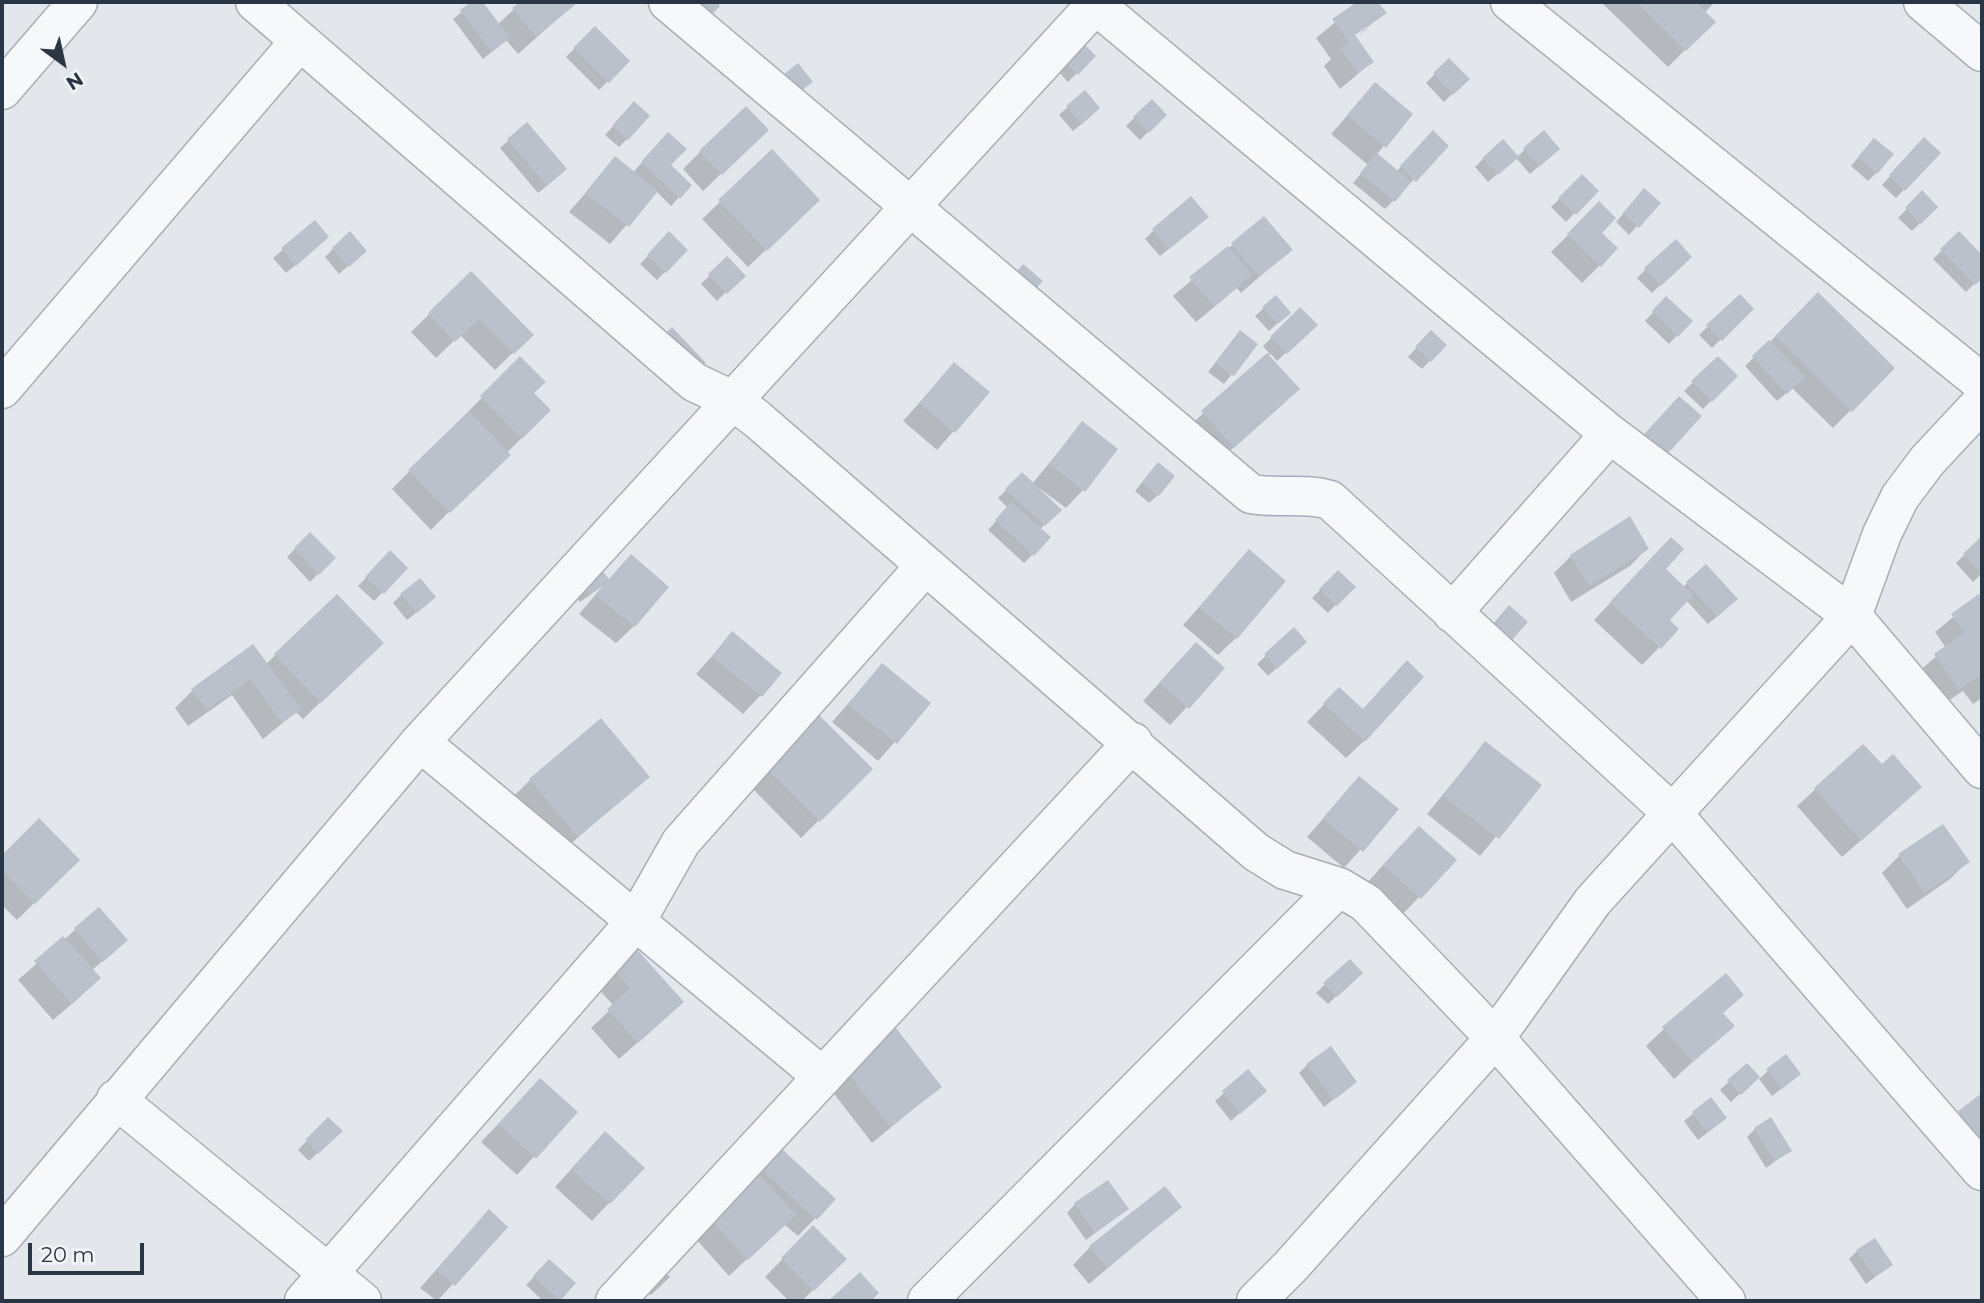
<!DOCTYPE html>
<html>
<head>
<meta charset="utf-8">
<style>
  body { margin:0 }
  #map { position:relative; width:1984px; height:1303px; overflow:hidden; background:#e3e7ec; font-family:Montserrat,sans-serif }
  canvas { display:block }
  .frame { position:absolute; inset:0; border:4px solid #2a3546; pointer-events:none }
  .north { position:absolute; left:28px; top:28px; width:70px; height:70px; -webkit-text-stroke:5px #f3f6f9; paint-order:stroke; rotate:147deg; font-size:19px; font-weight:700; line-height:28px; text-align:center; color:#2a3546 }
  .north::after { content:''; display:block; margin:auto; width:24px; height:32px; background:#2a3546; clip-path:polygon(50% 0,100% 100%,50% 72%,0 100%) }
  .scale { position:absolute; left:28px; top:1243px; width:116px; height:32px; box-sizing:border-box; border:4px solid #2a3546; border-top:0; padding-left:9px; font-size:21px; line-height:24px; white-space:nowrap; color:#2a3546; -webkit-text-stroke:5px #f3f6f9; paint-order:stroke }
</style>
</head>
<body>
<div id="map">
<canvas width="1984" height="1303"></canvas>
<div class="frame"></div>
<div class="north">N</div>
<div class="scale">20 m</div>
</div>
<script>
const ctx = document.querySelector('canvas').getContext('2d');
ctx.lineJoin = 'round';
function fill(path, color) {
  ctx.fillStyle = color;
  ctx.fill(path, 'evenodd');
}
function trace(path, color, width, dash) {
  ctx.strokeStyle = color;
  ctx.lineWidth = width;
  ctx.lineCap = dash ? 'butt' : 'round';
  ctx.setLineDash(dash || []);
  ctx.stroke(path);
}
fill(new Path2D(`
  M474 2H481L498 24 522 2H570L573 5 518 54 506 40 483 59 453 19Z
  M1360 2H1376L1384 13 1355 38 1372 62 1340 89 1324 66 1331 59 1316 38ZM1367 25V29L1349 42 1347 39Z
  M1601 2H1715L1704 13 1713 22 1668 67Z
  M595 28 628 61 599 90 566 57Z
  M1080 43 1094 56 1068 82 1055 68Z
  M1449 60 1467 79 1444 102 1426 83Z
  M1375 84 1411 115 1376 155 1396 172 1433 133 1447 146 1385 209 1353 183 1368 165 1331 134Z
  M1084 92 1090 117 1073 131 1059 115Z
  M1152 101 1165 115 1140 140 1126 126Z
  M626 112 627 139 619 147 605 135Z
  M1544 132 1549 157 1530 174 1516 158 1488 182 1475 167 1483 159 1517 157Z
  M669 135 668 165 690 185 671 206 656 191 610 244 569 212 615 159 633 172Z
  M509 140 556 178 538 193 500 148Z
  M749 147 703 191 683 169 700 152Z
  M1866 148 1876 173 1868 181 1851 166Z
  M1916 148 1939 153 1896 198 1882 185Z
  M1582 177 1596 191 1566 222 1551 207Z
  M1922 193 1936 207 1912 231 1898 218Z
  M1636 199 1637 226 1629 235 1616 222Z
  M720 202 800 217 748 267 702 219Z
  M1599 204 1600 233 1616 249 1582 283 1551 252Z
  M1264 218 1290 250 1241 293 1237 288 1196 322 1173 296Z
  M315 222 319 245 286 273 273 258Z
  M1198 225 1160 256 1145 239 1153 231Z
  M669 234 686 251 657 280 640 264Z
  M1959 234 1982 258V276L1966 292 1933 259Z
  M333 249 356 259 339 274 325 257Z
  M1689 257 1652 293 1637 278 1646 269Z
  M727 259 743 275 717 301 701 284Z
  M471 273 531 335 495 370 460 335 436 358 411 332Z
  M1818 295 1892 368 1833 428 1792 388 1777 401 1745 366Z
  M1740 296 1752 309 1712 348 1699 335Z
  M1666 299 1690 321 1669 344 1645 321Z
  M1264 308 1280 321 1269 331 1255 316Z
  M1300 310 1315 325 1277 361 1271 354 1268 356 1280 406 1215 464 1185 430 1269 353 1263 346Z
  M1240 332 1256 344 1224 384 1208 372Z
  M1431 332 1445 345 1422 369 1408 357Z
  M1718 358 1735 376 1703 409 1684 391Z
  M520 359 532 393 549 410 431 530 392 489Z
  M954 364 987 393 937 450 903 421Z
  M1082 423 1083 490 1066 508 1039 488 1038 490 1059 510 1040 529 1033 554 1024 563 988 530 1008 508 998 498 1022 475 1032 484Z
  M1150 473 1158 495 1149 503 1135 491Z
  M310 534 334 558 310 582 287 557Z
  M1982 538V573L1973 582 1956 563Z
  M1647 548 1630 566 1571 602 1554 573 1571 556Z
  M1249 552 1236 638 1218 655 1183 625Z
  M390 553 406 568 374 601 358 586Z
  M588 557 608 580 631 557 634 626 616 643 579 614 604 585 580 602 562 579Z
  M1654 557 1683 587 1706 567 1727 608 1708 624 1686 600 1667 620 1677 629 1642 665 1594 620Z
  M1338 572 1353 587 1328 613 1312 598Z
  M401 595 426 605 407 620 393 603Z
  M337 596 364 660 303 719 296 712 263 739 232 695 188 726 175 708 193 690 266 664Z
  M1978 597 1982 603V698L1973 704 1963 691 1941 706 1918 672 1946 648 1935 632Z
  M1294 630 1296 650 1268 676 1257 664Z
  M732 634 780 674 743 714 696 674Z
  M1178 662 1187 707 1170 725 1143 701Z
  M882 665 929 703 878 761 832 722Z
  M1339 689 1364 741 1346 758 1307 722Z
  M819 718 870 769 801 838 750 786Z
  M1485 743 1539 785 1480 856 1427 814Z
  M1863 746 1902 804 1842 857 1797 806Z
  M647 777 551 861 504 806 530 780Z
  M1359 778 1397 809 1344 868 1307 837Z
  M39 821 78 860 17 920 2 905V858Z
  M1401 845 1454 860 1402 915 1367 883Z
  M1899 856 1968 861 1950 879 1907 909 1882 873Z
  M99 909 117 948 91 971 81 996 53 1020 18 980Z
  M1349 961 1361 973 1328 1004 1316 993Z
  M611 966 664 1019 619 1059 591 1028 614 1006 593 983Z
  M1742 994 1722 1014 1732 1026 1674 1079 1646 1046 1664 1029Z
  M1307 1065 1355 1082 1324 1107 1299 1073Z
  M1747 1065 1757 1077 1731 1102 1720 1090Z
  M846 1069 940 1087 872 1143 828 1086Z
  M1768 1071 1790 1082 1772 1096 1759 1079Z
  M1248 1072 1256 1099 1231 1121 1215 1101Z
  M1982 1095V1152L1942 1130Z
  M523 1098 575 1112 517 1175 481 1142Z
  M1710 1100 1716 1126 1698 1140 1684 1121Z
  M328 1119 340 1131 309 1161 298 1150Z
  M1755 1129 1789 1151 1766 1168 1747 1137Z
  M588 1151 642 1168 592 1221 555 1187Z
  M752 1157 834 1199 798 1236 784 1224 729 1276 687 1229Z
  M1075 1204 1127 1209 1086 1240 1067 1213Z
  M1180 1207 1089 1284 1073 1265 1090 1247Z
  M506 1227 437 1301 420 1288 472 1229Z
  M813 1228 844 1259 802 1301H789L765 1277Z
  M1857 1251 1891 1265 1866 1284 1849 1259Z
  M549 1261 573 1283 557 1301H543L526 1285Z
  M663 1270 670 1277 651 1295 634 1276Z`), '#0003');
fill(new Path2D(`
  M471 2H483L510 38 492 52 460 10Z
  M520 2H573L575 5 536 37 512 8Z
  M693 2H715L720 6 696 32Z
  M1357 2H1378L1387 13 1355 35 1374 62 1358 73 1340 48 1349 42 1332 19Z
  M1636 2H1696L1716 22 1686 51Z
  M595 26 630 61 609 83 573 48Z
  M1080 40 1096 56 1078 75 1062 59Z
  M1449 58 1470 79 1453 95 1433 73Z
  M798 63 813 82 792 98 778 79Z
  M1375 82 1413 114 1386 148 1347 115Z
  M1085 90 1100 108 1082 124 1066 106Z
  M1152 99 1167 115 1149 133 1133 117Z
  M634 101 650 116 628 140 612 126Z
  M746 106 769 130 722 175 699 151Z
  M527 122 567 169 547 186 507 139Z
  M1433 130 1449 146 1416 182 1400 166Z
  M1544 130 1560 149 1539 167 1523 148Z
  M668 132 687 149 671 165 692 185 680 199 641 162Z
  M1924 137 1941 153 1905 191 1889 175Z
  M1874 138 1894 154 1877 174 1858 157Z
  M1503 139 1519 157 1498 175 1482 158Z
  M772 149 820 200 767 251 718 200Z
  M1377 153 1411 182 1395 202 1360 173Z
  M615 156 658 191 629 227 585 193Z
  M1582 174 1599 191 1576 215 1558 198Z
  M1644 188 1661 203 1639 228 1623 213Z
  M1922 190 1938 207 1921 224 1905 208Z
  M1191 196 1209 217 1169 249 1152 229Z
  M1599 201 1616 218 1602 233 1618 248 1601 267 1567 234Z
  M1264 216 1293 250 1259 277 1231 243Z
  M315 220 329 237 296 266 281 248Z
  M350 231 367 251 349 267 332 248Z
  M669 231 688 250 666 273 647 255Z
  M1959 231 1982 255V279L1975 285 1940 249Z
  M1676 239 1692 257 1661 286 1644 268Z
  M1228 246 1252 275 1214 306 1189 277Z
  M727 256 746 276 727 294 708 274Z
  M1023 264 1043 281 1027 298 1009 281Z
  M471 271 534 335 514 354 479 319 455 342 428 313Z
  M1818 292 1895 368 1852 412 1775 336Z
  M1740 294 1754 309 1722 341 1706 325Z
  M1276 295 1291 313 1278 324 1262 307Z
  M1666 296 1693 321 1678 337 1652 311Z
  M1300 307 1318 325 1287 354 1270 337Z
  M672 327 706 363 691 377 657 342Z
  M1240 330 1258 344 1234 376 1215 363Z
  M1431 330 1447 345 1431 362 1415 347Z
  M1769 340 1805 377 1787 394 1752 356Z
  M1267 353 1300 389 1234 448 1201 411Z
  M520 356 546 382 534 393 551 410 522 439 480 396Z
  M1718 356 1738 376 1712 402 1691 381Z
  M954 362 990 392 955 433 919 403Z
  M1679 396 1702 416 1661 461 1638 441Z
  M469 411 511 455 450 513 408 470Z
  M1082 421 1118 449 1085 492 1049 464Z
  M1158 462 1175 476 1159 496 1142 482Z
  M1022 472 1062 510 1045 526 1005 489Z
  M1011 502 1051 537 1034 556 995 520Z
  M1630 516 1649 549 1589 586 1570 555Z
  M310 532 336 558 319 575 294 548Z
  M1982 536V575L1963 554Z
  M1671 537 1684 549 1666 569 1693 595 1670 620 1679 629 1661 649 1610 602Z
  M1249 549 1286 581 1237 639 1199 607Z
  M390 550 408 568 384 594 365 577Z
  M588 554 609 579 590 595 569 570Z
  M631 554 669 587 635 627 595 595Z
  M1706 564 1738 599 1717 617 1686 582Z
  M1338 570 1356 587 1337 606 1319 589Z
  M420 578 436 597 417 613 400 594Z
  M337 594 384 643 321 703 274 654Z
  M1979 594 1982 600V674L1959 690 1934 654 1965 632 1951 614Z
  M1509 605 1528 622 1511 641 1492 625Z
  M1294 627 1307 642 1277 669 1264 654Z
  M732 631 782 673 762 697 712 656Z
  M1196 642 1225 668 1189 709 1159 683Z
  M253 644 301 709 282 723 250 679 207 710 191 689Z
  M1407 660 1424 677 1365 742 1323 703 1339 687 1363 709Z
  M882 663 931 703 897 744 848 704Z
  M819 715 873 769 820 822 766 768Z
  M601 718 650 777 578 837 529 779Z
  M1485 741 1542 785 1499 839 1443 796Z
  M1863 744 1882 764 1893 754 1922 787 1861 841 1814 788Z
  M1359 776 1399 809 1363 852 1323 818Z
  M39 818 80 860 35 904 2 870V855Z
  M1943 824 1970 862 1925 893 1898 854Z
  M1419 826 1457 860 1421 899 1383 865Z
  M99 907 128 940 103 962 74 928Z
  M63 936 101 978 72 1004 34 961Z
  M632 944 684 1002 638 1043 607 1009 631 988 609 965Z
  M1350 959 1363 973 1337 997 1323 983Z
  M1726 973 1744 995 1723 1013 1735 1026 1693 1062 1662 1027Z
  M896 1028 942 1087 890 1127 844 1068Z
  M1331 1046 1357 1082 1334 1100 1306 1064Z
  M1786 1054 1801 1074 1782 1089 1766 1069Z
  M1747 1063 1760 1077 1741 1095 1727 1080Z
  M1248 1069 1267 1091 1240 1114 1222 1091Z
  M540 1078 578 1112 536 1159 498 1124Z
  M1982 1093V1144L1958 1111Z
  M1711 1097 1727 1118 1707 1133 1692 1112Z
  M328 1117 343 1131 318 1154 305 1140Z
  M1771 1117 1792 1151 1775 1161 1754 1128Z
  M605 1131 645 1168 610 1204 571 1169Z
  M770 1138 836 1199 817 1220 750 1159Z
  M750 1165 796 1215 748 1260 703 1211Z
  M1108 1180 1129 1209 1095 1233 1074 1203Z
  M1165 1186 1182 1207 1107 1268 1089 1246Z
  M489 1209 508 1227 455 1286 436 1270Z
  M813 1225 847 1259 814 1291 781 1258Z
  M1875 1238 1893 1265 1875 1277 1856 1250Z
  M549 1259 576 1283 560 1301 533 1276Z
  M860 1272 879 1293 871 1301H828Z`), '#bac1ca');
const minor = new Path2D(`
  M255 2 694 382 732 400 757 419 1256 852 1285 870 1339 887 1366 903 1495 1038 1726 1301
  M668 2 1251 494C1279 499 1303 492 1330 500L1671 812 1982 1171
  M1092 2 1610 434 1852 616 1982 769
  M1510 2 1982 383
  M1923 2 1982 52
  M2 90 78 2
  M2 389 300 41
  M1452 613 1610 434
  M420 742 823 1077
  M116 1099 362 1301
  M2 1237 420 742 1098 2
  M304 1301 636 921 681 842 925 566
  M615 1301 1133 742
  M927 1301 1339 887
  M1256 1301 1290 1267 1495 1038 1593 901 1852 616 1882 534 1900 497 1927 461 1982 402`);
trace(minor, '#a8aeb7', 41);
trace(minor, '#f6f8fa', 38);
</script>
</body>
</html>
